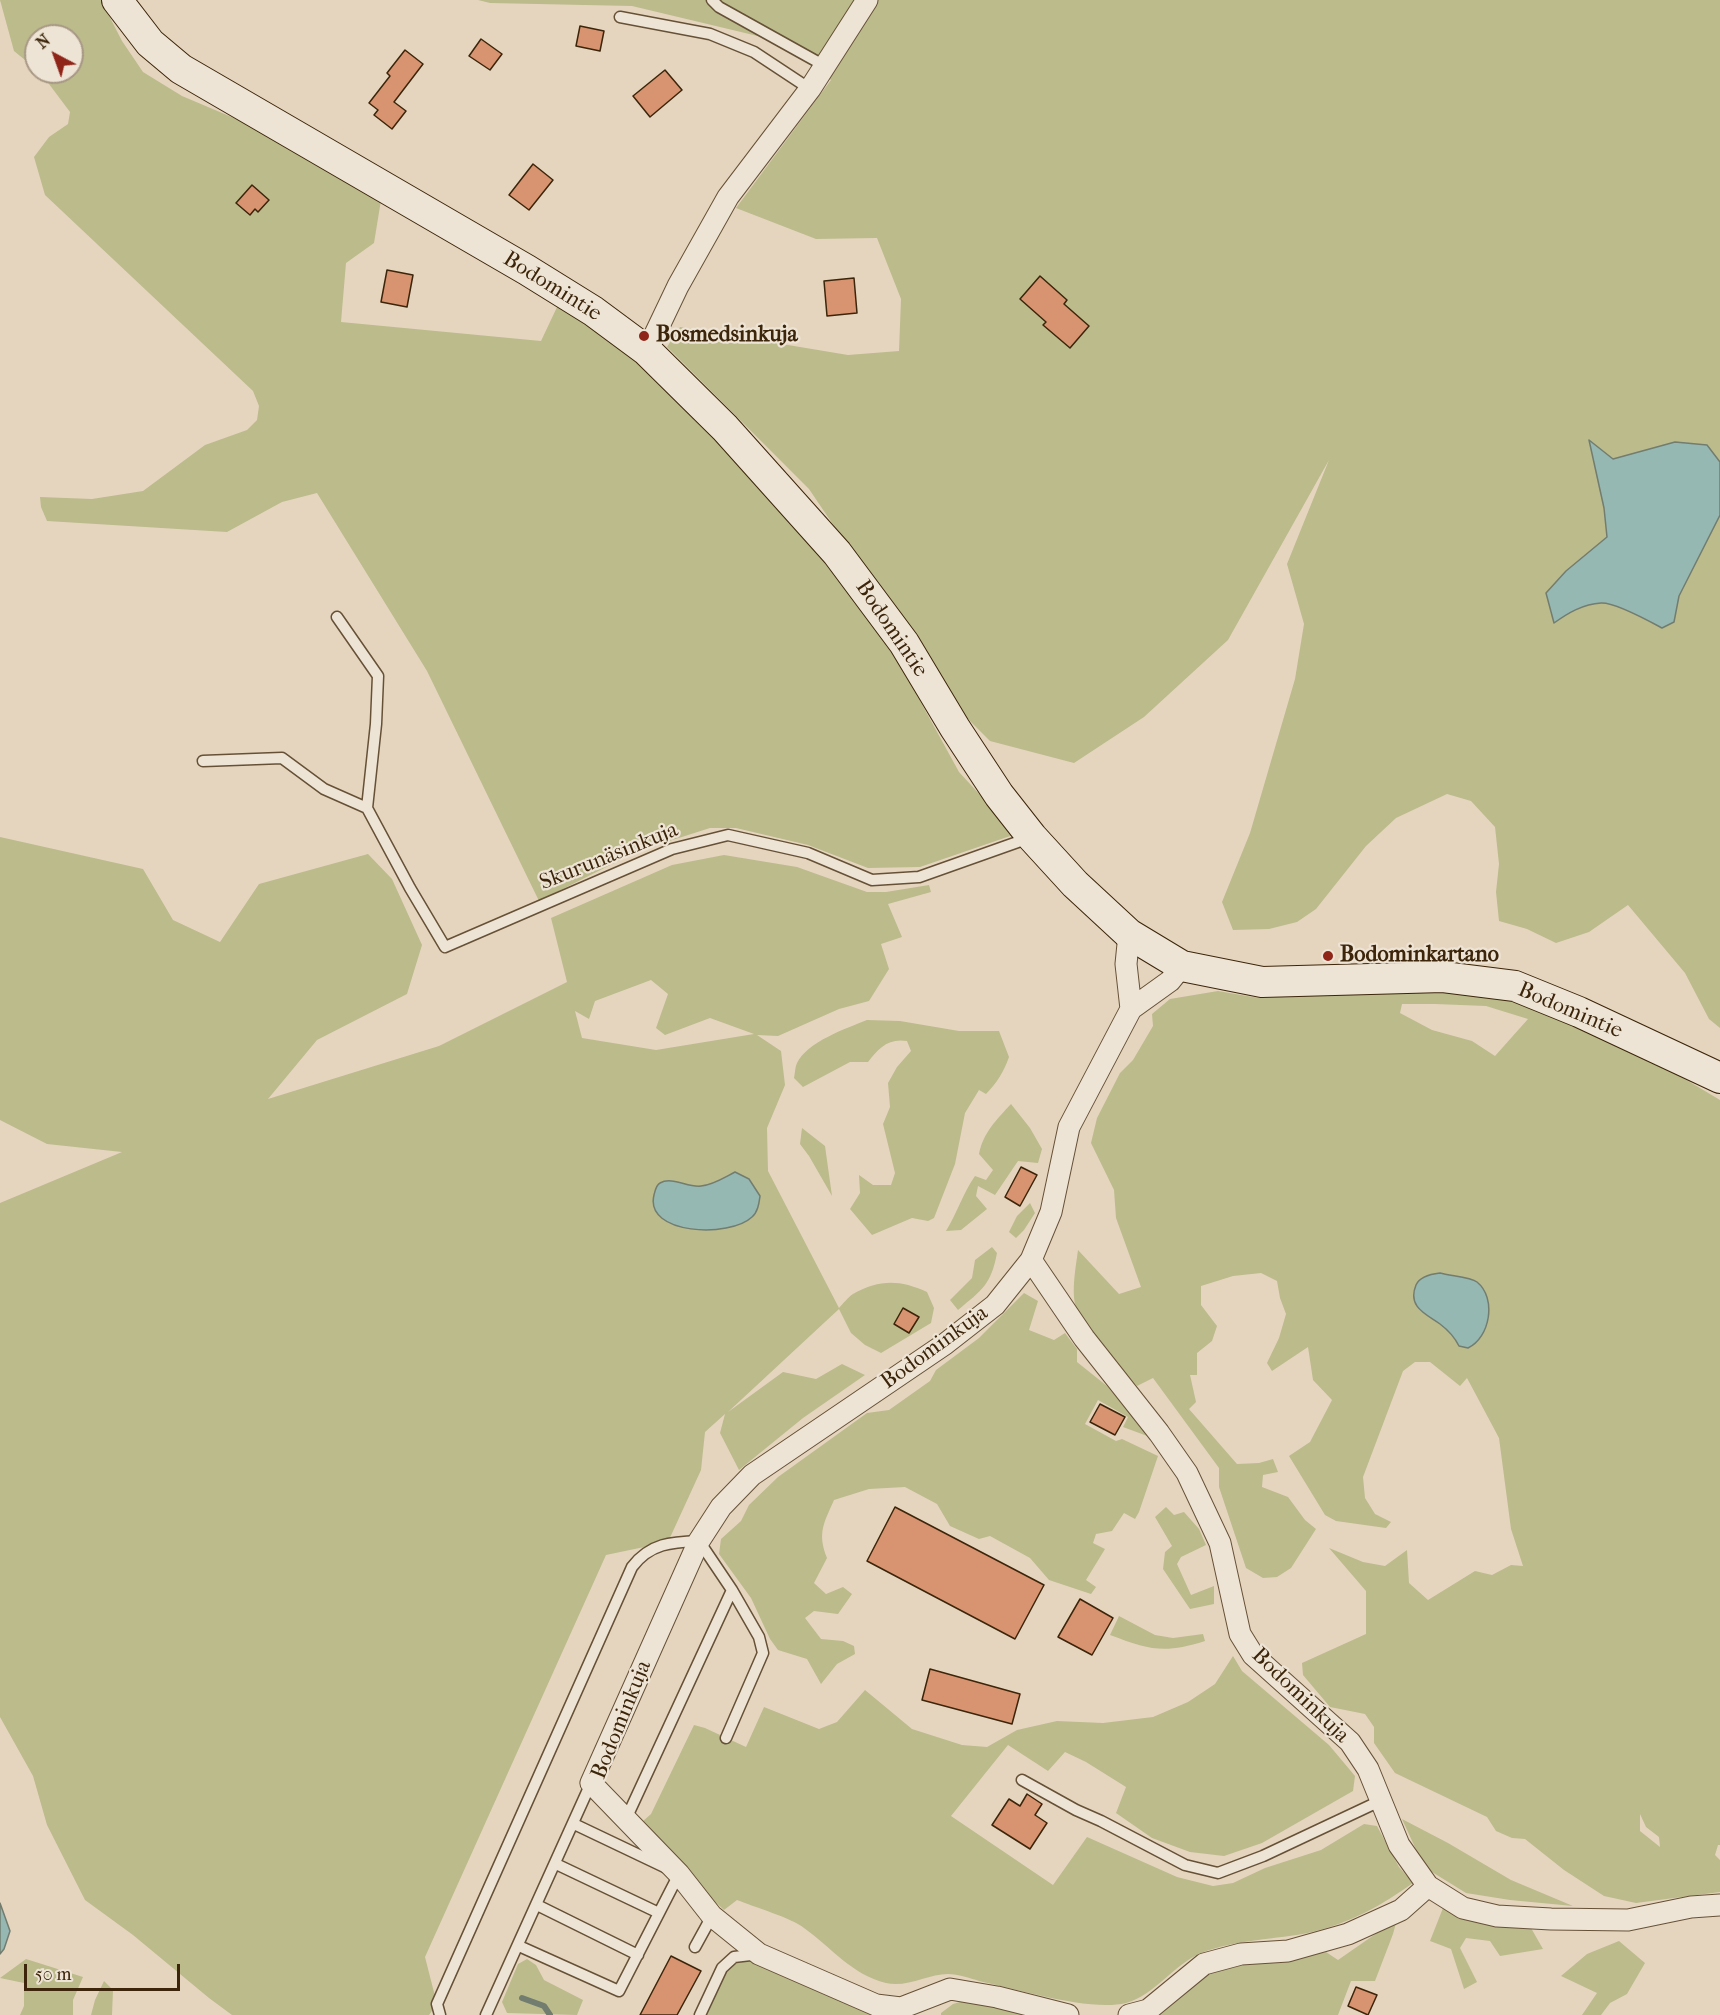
<!DOCTYPE html>
<html>
<head>
<meta charset="utf-8">
<style>
  body { margin:0 }
  #map { position:relative; width:1720px; height:2015px; overflow:hidden; background:#e5d5be; font-family:"IM FELL French Canon",serif }
  canvas { display:block }
  .north { position:absolute; left:24px; top:24px; width:60px; height:60px; box-sizing:border-box; background:#eee4d5; border:2px solid #a79884; border-radius:50%; rotate:319deg; font-size:16px; font-weight:700; line-height:24px; text-align:center; color:#3c250a }
  .north::after { content:''; display:block; margin:auto; width:21px; height:27px; background:#8f2418; clip-path:polygon(50% 0,100% 100%,50% 72%,0 100%) }
  .scale { position:absolute; left:24px; top:1964px; width:156px; height:27px; box-sizing:border-box; border:3px solid #3c250a; border-top:0; padding-left:8px; font-size:18px; line-height:21px; white-space:nowrap; color:#3c250a; -webkit-text-stroke:4px #eee4d5; paint-order:stroke }
</style>
</head>
<body>
<div id="map">
<canvas width="1720" height="2015"></canvas>
<div class="north">N</div>
<div class="scale">50 m</div>
</div>
<script>
const ctx = document.querySelector('canvas').getContext('2d');
ctx.lineJoin = 'round';
function fill(path, color) {
  ctx.fillStyle = color;
  ctx.fill(path, 'evenodd');
}
function trace(path, color, width, dash) {
  ctx.strokeStyle = color;
  ctx.lineWidth = width;
  ctx.lineCap = dash ? 'butt' : 'round';
  ctx.setLineDash(dash || []);
  ctx.stroke(path);
}
function label(font, color, halo, rows, align = 'center') {
  ctx.font = font + ' "IM FELL French Canon",serif';
  ctx.lineWidth = 4.5;
  ctx.setLineDash([]);
  ctx.textBaseline = 'middle';
  ctx.strokeStyle = halo;
  ctx.fillStyle = color;
  for (const [text, x, y, turn = 0] of rows) {
    ctx.save();
    ctx.translate(x, y);
    ctx.rotate((+turn || 0) * Math.PI / 180);
    ctx.textAlign = isNaN(turn) ? turn : align;
    if (halo) ctx.strokeText(text, 0, 0);
    ctx.fillText(text, 0, 0);
    ctx.restore();
  }
}
fill(new Path2D(`
  M0 0H101L122 41 143 72 182 96 234 118 382 194 374 243 346 263 341 322 541 341 558 305 649 366 787 517 879 626 959 772 1016 834 920 867 868 868 808 845 736 828H710L638 851 539 901 427 671 317 493 282 502 227 532 47 521 41 507 40 497 92 499 143 491 205 445 247 430 257 420 259 406 253 391 45 195 34 157 49 137 68 124 70 112 40 72H72V36H36V69L14 51Z
  M478 0H1720V1028L1709 1019 1685 973 1628 905 1589 932 1556 943 1527 929 1499 921 1496 892 1499 864 1495 827 1471 801 1447 794 1396 818 1366 846 1316 909 1297 922 1269 929 1233 930 1222 902 1250 833 1295 679 1304 624 1287 564 1329 460 1228 640 1144 717 1074 763 990 741 957 708 809 489 667 347 680 327 848 355 899 351 901 299 877 238 816 239 736 208 831 80 811 63 766 38 632 6 490 3Z
  M0 837 143 869 173 920 220 942 259 884 368 854 392 879 422 945 407 994 317 1040 268 1099 439 1046 567 982 551 918 672 865 724 855 797 867 867 892H886L929 885 931 892 888 904 902 937 881 944 889 969 869 1001 839 1009 778 1036 757 1035 781 1051 785 1085 767 1128 768 1171 839 1308C843 1304 848 1297 853 1294 880 1279 900 1280 927 1292L934 1308 931 1323 881 1353 865 1345 851 1333 839 1309 728 1412 783 1372 816 1379 842 1364 865 1375 803 1418 739 1470 720 1433 725 1414 705 1432 701 1470 668 1542 606 1555 425 1957 437 2004 429 2015H232L209 1998 133 1935 85 1900 47 1825 33 1776 0 1717V1203L122 1152 47 1144 0 1120ZM651 980 668 994 656 1028 665 1035 710 1018 754 1034 656 1050 582 1038 575 1011 589 1019 595 1001Z
  M1436 989 1523 1002 1648 1057 1720 1100V1845H1718L1715 1855 1720 1860V1892L1636 1903 1604 1896 1564 1870 1525 1839 1512 1838 1496 1831 1487 1817 1395 1773 1374 1743V1727L1365 1714 1330 1707 1303 1675 1302 1663 1366 1634V1591L1329 1548 1363 1562 1385 1566 1407 1550 1409 1583 1428 1600 1475 1571 1492 1575 1511 1565 1523 1566 1511 1529 1499 1438 1467 1378 1460 1386 1430 1362H1415L1403 1371 1363 1477 1365 1498 1375 1514 1391 1522 1386 1528 1336 1521 1325 1515 1289 1456 1310 1442 1332 1400 1313 1380 1308 1347 1272 1371 1267 1363 1279 1338 1286 1314 1280 1298 1277 1281 1261 1273 1233 1276 1201 1286V1305L1217 1326 1212 1341 1197 1353V1375H1190L1196 1402 1189 1409 1237 1464 1259 1463 1273 1459 1278 1472 1263 1475 1262 1487 1288 1497 1305 1520 1316 1529 1291 1568 1277 1577 1263 1578 1246 1568 1219 1487V1468L1153 1378 1137 1386C1118 1363 1086 1335 1076 1307 1071 1292 1076 1266 1078 1250L1119 1294 1141 1287 1116 1218 1114 1190 1091 1143 1097 1118 1120 1073 1133 1060 1153 1026 1152 1014 1170 999 1218 991 1259 998ZM1435 1004 1486 1006 1528 1019 1495 1056 1472 1041 1432 1030 1400 1013 1402 1004ZM1640 1814 1646 1827 1659 1837 1660 1847 1640 1831Z
  M867 1020 900 1021 959 1031H999L1009 1057C1004 1071 997 1083 986 1094L979 1090 965 1113 955 1164 934 1218 928 1221 912 1218 872 1235 850 1209 860 1193 859 1175 873 1185H891L895 1173 883 1124 890 1107 888 1083 897 1067 911 1051 907 1041C888 1038 879 1048 868 1062H850L803 1087 794 1078C795 1074 795 1067 797 1063 807 1042 847 1028 867 1020Z
  M1011 1104 1030 1128 1042 1149 1038 1163 1018 1161 995 1195 978 1186 976 1196 987 1209 961 1230 946 1231C957 1213 963 1193 975 1176L986 1180 993 1170 979 1154C983 1133 997 1119 1011 1104Z
  M802 1128 825 1146 832 1196 809 1156 800 1144Z
  M1030 1203 1035 1213 1024 1230 1016 1238 1009 1232 1017 1216Z
  M992 1247 997 1253C991 1285 982 1290 958 1310L950 1300 972 1278 975 1260Z
  M1024 1293 1038 1301 1029 1330 1054 1340 1065 1333 1077 1349V1362L1107 1386 1150 1437 1123 1427 1128 1417 1098 1400 1085 1424 1116 1441 1122 1439 1158 1456 1139 1512 1135 1519 1124 1513 1112 1531 1096 1534 1093 1543 1105 1549 1086 1580 1096 1587 1091 1594 1049 1580 1030 1558 990 1536 979 1539 950 1526 937 1504 905 1487 869 1489 834 1500C824 1523 817 1533 827 1558L814 1583 826 1594 843 1587 852 1594 838 1614 814 1611 805 1618 821 1639 843 1641 854 1646 855 1654 837 1664 821 1684 807 1659 778 1650 770 1639 751 1598 719 1554 721 1539 741 1521 749 1505 778 1477 867 1413 889 1410 930 1381 936 1370 979 1338Z
  M1166 1507 1174 1515 1184 1512 1199 1529 1206 1545 1181 1557 1177 1564 1191 1595 1214 1586V1604L1190 1609 1163 1569 1165 1552 1172 1546 1155 1517Z
  M1119 1616 1155 1635 1173 1638 1203 1634 1205 1641C1164 1654 1150 1650 1110 1635Z
  M1233 1656 1242 1671 1329 1745 1355 1776 1353 1791 1262 1843 1224 1856 1190 1852 1152 1838 1116 1813 1126 1787 1086 1762 1065 1752 1048 1771 1008 1745 951 1816 1053 1885 1087 1837 1177 1877 1213 1886 1233 1883 1265 1868 1321 1850 1364 1824 1377 1826 1399 1867 1413 1883C1381 1906 1350 1923 1312 1932 1275 1940 1237 1939 1201 1953 1173 1965 1155 1995 1126 2003 1090 2012 1017 1989 979 1981 970 1978 958 1974 948 1974 928 1974 907 1988 886 1983 852 1975 831 1947 804 1928 792 1918 754 1907 737 1900L724 1910 708 1895 642 1822 651 1814 694 1725 705 1728 746 1747 764 1707 819 1729 837 1722 865 1690 912 1729 962 1745 987 1747 1017 1730 1057 1721 1103 1723 1153 1717 1188 1702 1215 1684Z
  M1402 1819 1448 1843 1511 1880 1573 1906 1510 1900 1466 1893 1424 1867Z
  M1443 1908C1472 1920 1499 1925 1531 1928L1543 1949 1500 1956 1490 1941 1466 1938 1460 1948 1477 1982 1464 1989 1451 1949 1430 1941Z
  M1397 1919 1393 1934 1375 1981H1351L1338 2015H1156L1206 1974 1243 1965 1291 1960 1326 1952 1338 1960Z
  M1619 1941 1645 1963 1627 1994 1610 2003 1601 2015H1582L1597 1993 1561 1976 1587 1954Z
  M759 1954 893 2015H700L734 1957Z
  M26 1959 83 1977 73 2000V2015H20L24 2006V1983L0 1978Z
  M527 1959 536 1965 544 1980 583 2000 577 2015 507 2013 502 2002 518 1964Z
  M104 1981 113 1990 112 2015H91L95 2000Z
  M970 1999 1030 2015H941V2013L953 2004Z`), '#bcbb8c');
const water = new Path2D(`
  M1589 440 1613 459 1675 442 1707 445 1720 462V515L1679 596 1674 622 1662 628C1649 621 1615 602 1601 603 1583 604 1568 613 1554 623L1546 593 1566 571 1607 537 1604 508Z
  M735 1172 749 1179 760 1196C759 1203 758 1212 752 1217 730 1238 644 1235 654 1195 655 1191 656 1185 660 1183 672 1176 688 1188 701 1186 713 1185 725 1177 735 1172Z
  M1440 1273C1450 1276 1470 1277 1477 1282 1497 1298 1490 1338 1468 1348L1459 1346C1455 1338 1448 1330 1440 1324 1426 1314 1407 1307 1416 1285 1420 1276 1431 1274 1440 1273Z
  M0 1903 10 1931 4 1949 0 1954Z`);
fill(water, '#96b8b3');
trace(water, '#727d6f', 1.5);
trace(new Path2D(`
  M522 1998 544 2006 550 2015`), '#727d6f', 6);
const building = new Path2D(`
  M580 26 604 31 600 51 576 46Z
  M481 39 502 54 490 70 469 56Z
  M405 50 423 64 394 102 406 111 392 129 374 115 378 110 369 103 390 76 387 73Z
  M665 70 682 90 650 117 633 96Z
  M533 164 553 180 529 210 509 195Z
  M252 185 269 200 258 212 255 209 250 215 236 203Z
  M387 270 413 275 407 307 381 302Z
  M1040 276 1067 300 1064 304 1089 326 1070 348 1043 325 1046 322 1020 299Z
  M854 278 857 313 827 316 824 281Z
  M1021 1167 1037 1175 1020 1206 1005 1197Z
  M903 1308 919 1317 909 1333 894 1324Z
  M1100 1404 1125 1417 1115 1435 1090 1422Z
  M895 1507 1044 1585 1015 1639 867 1561Z
  M1080 1599 1113 1618 1092 1655 1058 1637Z
  M930 1669 1020 1694 1012 1724 922 1700Z
  M1027 1794 1042 1804 1035 1815 1047 1823 1030 1849 992 1825 1009 1799 1020 1806Z
  M671 1956 701 1971 677 2015H640Z
  M1356 1987 1377 1995 1368 2015 1348 2006Z`);
fill(building, '#d89370');
trace(building, '#3c250a', 1.5);
const lane = new Path2D(`
  M712 0 719 7 825 66
  M620 17 710 34 754 52 810 89
  M337 617 378 676 376 724 367 808 410 888 445 947 672 849 728 835 808 853 872 880 919 877 1029 838
  M203 761 282 758 324 789 367 808
  M1022 1780 1076 1810 1101 1821 1185 1865 1218 1873 1263 1856 1380 1801
  M626 1819 732 1590
  M556 1864 659 1913
  M537 1905 638 1955
  M519 1946 619 1991 679 1874 574 1824
  M695 1947 712 1916
  M440 2015 437 2004 632 1567C650 1543 672 1542 699 1541L732 1590 759 1637 763 1653 726 1738
  M486 2015 591 1783
  M700 2015 722 1968 734 1957 759 1954`);
const street = new Path2D(`
  M647 351 678 286 728 197 810 89 867 0
  M1129 934 1126 964 1131 1009
  M1031 1260 1084 1338 1159 1433 1187 1473 1220 1543 1240 1634 1253 1655 1350 1742 1368 1769 1399 1845 1428 1886 1463 1908 1497 1916 1551 1919 1628 1920 1691 1907 1720 1905
  M1068 2015 997 1997 950 1989 901 2008 876 2005 759 1954 712 1916 679 1874 591 1783 699 1541 721 1507 752 1475 945 1344 995 1305 1031 1260 1051 1212 1069 1127 1131 1009 1170 981 1182 966
  M1129 2015 1148 2010 1204 1964 1241 1954 1288 1951 1348 1934 1401 1910 1428 1886`);
const secondary = new Path2D(`
  M117 0 150 43 181 69 527 270 593 311 647 351 725 428 837 553 904 643 955 728 999 795 1032 837 1075 884 1129 934 1182 966 1262 982 1443 977 1515 986 1579 1012 1720 1078`);
trace(lane, '#665137', 13);
trace(street, '#665137', 23);
trace(secondary, '#3c250a', 32);
trace(lane, '#eee4d5', 10);
trace(street, '#eee4d5', 21);
trace(secondary, '#eee4d5', 30);
for (const [x, y, r, color] of [
  [644,336,6,"#8f2418"],
  [1328,956,6,"#8f2418"]
]) {
  const dot = new Path2D();
  dot.arc(x, y, r, 0, 2 * Math.PI);
  ctx.fillStyle = color;
  ctx.fill(dot);
  trace(dot, '#eee4d5', 2);
}
label('22px', '#3c250a', '#eee4d5', [
  ["Bodomintie",552,287,32],
  ["Bodomintie",891,629,56],
  ["Skurunäsinkuja",609,857,-22],
  ["Bodomintie",1570,1011,23],
  ["Bodominkuja",935,1348,-36],
  ["Bodominkuja",1300,1696,44],
  ["Bodominkuja",622,1720,-68]
]);
label('bold 22px', '#3c250a', '#eee4d5', [
  ["Bosmedsinkuja",656,336],
  ["Bodominkartano",1340,956]
], 'left');
</script>
</body>
</html>
